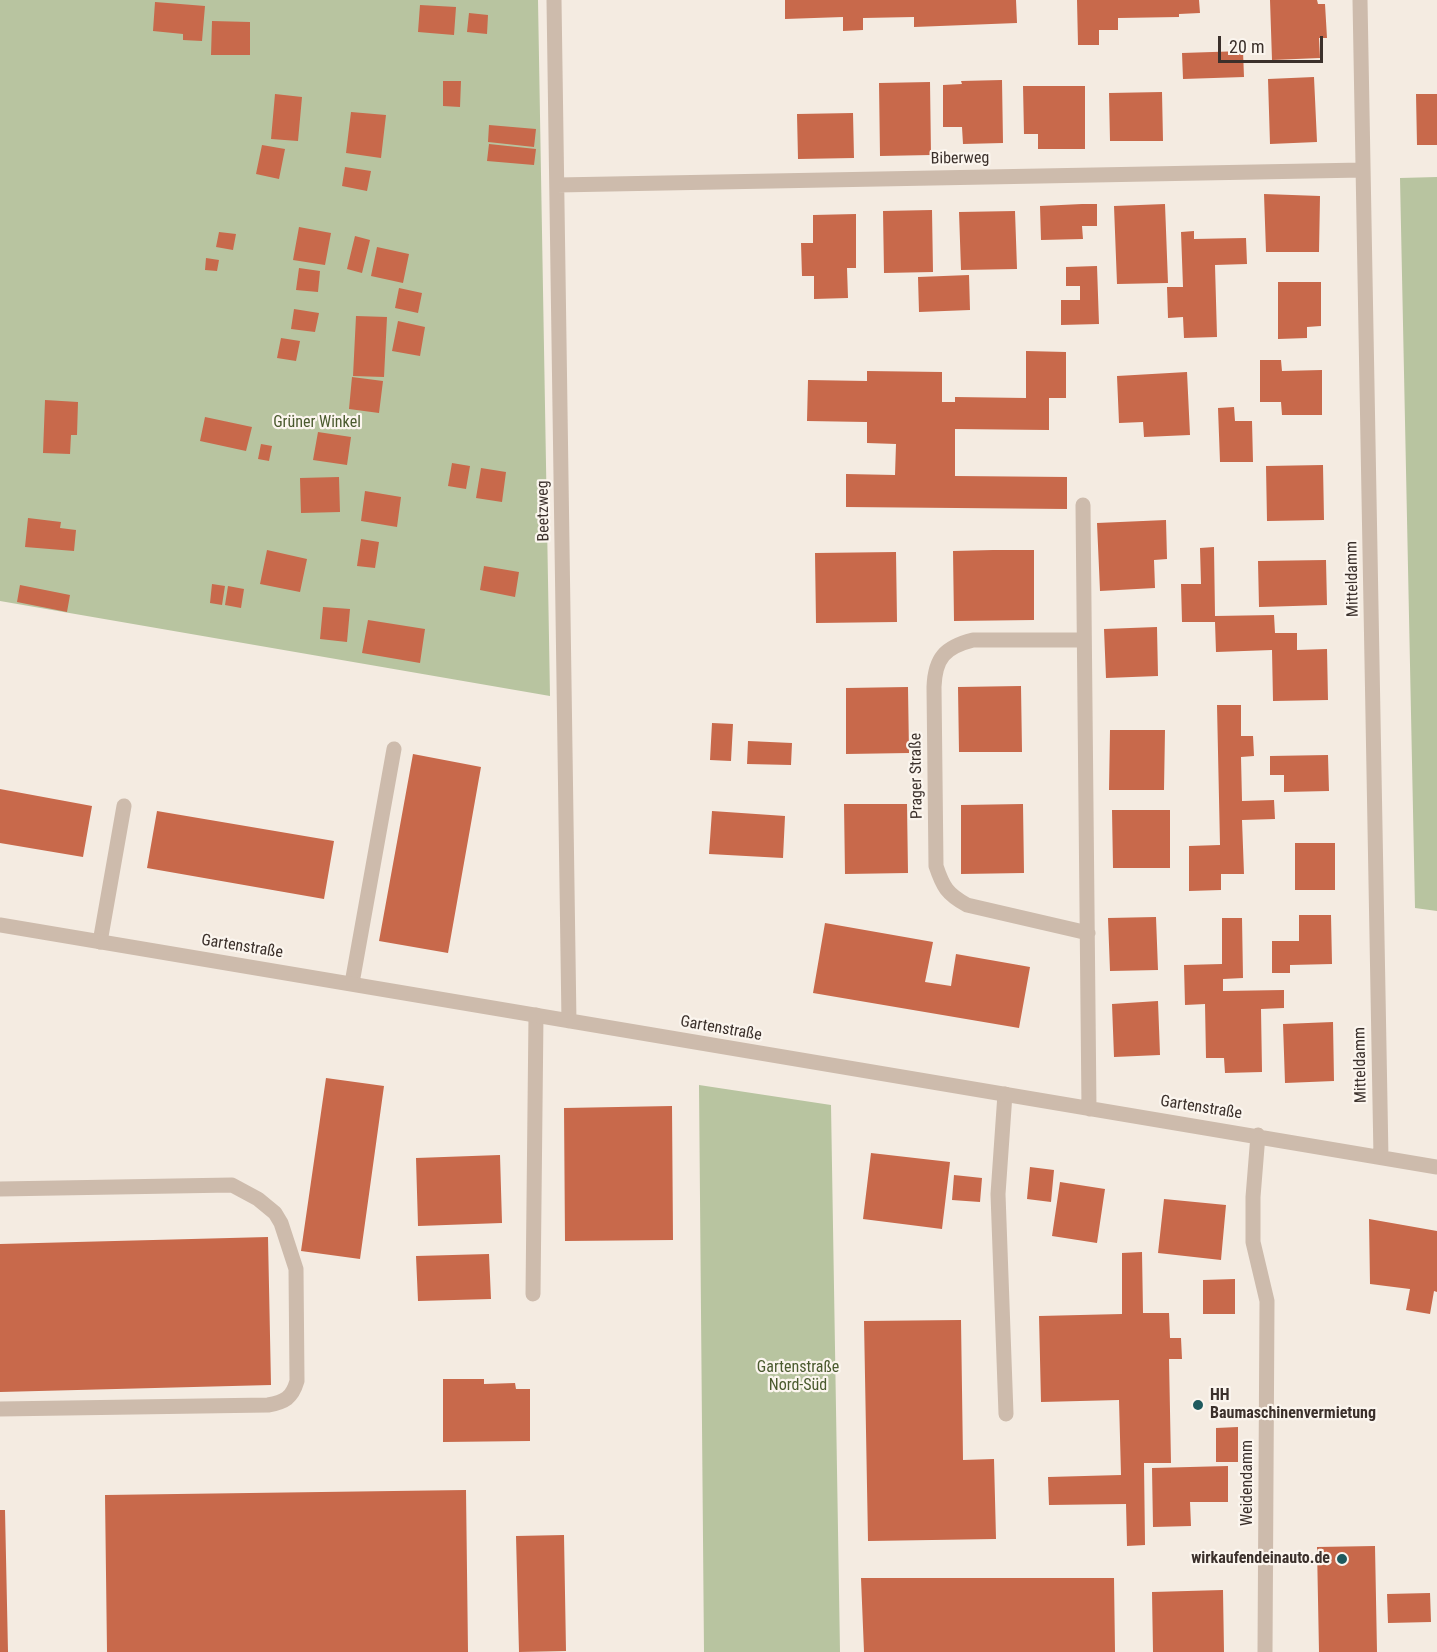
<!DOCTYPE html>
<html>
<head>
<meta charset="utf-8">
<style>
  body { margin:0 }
  #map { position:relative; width:1437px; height:1652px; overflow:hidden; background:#f4ebe1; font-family:"Roboto Condensed",sans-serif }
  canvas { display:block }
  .scale { position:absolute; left:1218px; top:36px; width:105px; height:27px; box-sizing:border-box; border:3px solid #3b302b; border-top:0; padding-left:8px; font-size:18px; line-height:21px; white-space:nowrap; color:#3b302b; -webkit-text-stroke:4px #fbf5ee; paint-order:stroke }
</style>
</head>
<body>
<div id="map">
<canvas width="1437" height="1652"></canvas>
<div class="scale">20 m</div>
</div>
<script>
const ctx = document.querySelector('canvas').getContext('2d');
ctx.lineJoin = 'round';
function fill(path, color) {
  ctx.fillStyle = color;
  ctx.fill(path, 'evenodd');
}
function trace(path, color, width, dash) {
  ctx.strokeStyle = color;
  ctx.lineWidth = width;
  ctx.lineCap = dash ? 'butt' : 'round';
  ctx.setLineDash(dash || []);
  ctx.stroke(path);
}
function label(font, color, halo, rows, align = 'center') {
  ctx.font = font + ' "Roboto Condensed",sans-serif';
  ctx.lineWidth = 4.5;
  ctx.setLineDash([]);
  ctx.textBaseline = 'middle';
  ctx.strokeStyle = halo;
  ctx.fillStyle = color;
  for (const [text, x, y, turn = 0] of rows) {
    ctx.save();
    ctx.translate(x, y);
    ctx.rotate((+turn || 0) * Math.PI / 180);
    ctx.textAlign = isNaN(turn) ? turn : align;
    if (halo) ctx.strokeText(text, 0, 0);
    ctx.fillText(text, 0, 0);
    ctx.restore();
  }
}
fill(new Path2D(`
  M0 0H538L550 696 0 601Z
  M1437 177V911L1415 908 1400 178Z
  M699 1085 831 1105 840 1652H704Z`), '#b8c4a0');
fill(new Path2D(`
  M785 0H1016L1017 23 914 27V17L863 18V30L843 31V17L785 19Z
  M1077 0H1199L1200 13 1179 14V17L1118 18V30H1099V45H1078Z
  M1270 0H1317L1318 4H1325L1327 38H1319L1320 58 1272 60Z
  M155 2 205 6 202 41 183 40V34L153 31Z
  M420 5 456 7 454 35 418 32Z
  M469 13 488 15 487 34 467 32Z
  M212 21 250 22V55H211Z
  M1243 51 1244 77 1183 79 1182 53Z
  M1314 77 1317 142 1270 144 1268 79Z
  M1002 80 1003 143 963 144 962 127H943V85L962 84 961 81Z
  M443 81H461L460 107 443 106Z
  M930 82 931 155 880 156 879 83Z
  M1023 86H1085V149H1038V134H1024Z
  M1162 92 1163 141H1110L1109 93Z
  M275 94 302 97 298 141 271 139Z
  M1416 94H1437V145H1417Z
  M351 112 386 115 381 158 346 153Z
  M853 113 854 158 798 159 797 114Z
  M489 125 536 129 534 147 488 142Z
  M489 144 536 149 534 165 487 161Z
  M262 145 285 149 279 179 256 174Z
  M345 167 371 171 367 191 342 186Z
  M1264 194 1320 196 1319 252H1266Z
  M1082 204H1097V226H1082L1083 239 1041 240 1040 206Z
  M1165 204 1168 283 1117 284 1114 206Z
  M932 210 933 272 884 273 883 211Z
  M1015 211 1017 269 961 270 959 212Z
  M856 214V268H847L848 298 814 299V276H802L801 243H813V215Z
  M299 227 331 233 325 265 293 260Z
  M1194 231V239L1246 238 1247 264 1215 265 1217 337 1184 338 1183 317 1168 318 1167 287H1183L1181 232Z
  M219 232 236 234 233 250 216 247Z
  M355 236 370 240 362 273 347 269Z
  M377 247 409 254 403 283 371 276Z
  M206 258 219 260 217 271 205 270Z
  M1097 266 1099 324 1061 325V300H1080V286H1066V267Z
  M299 268 320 271 318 292 296 290Z
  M969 275 970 310 919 312 918 277Z
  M1278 282H1321V326L1307 327V338L1278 339Z
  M399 288 422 293 418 313 395 308Z
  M294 309 319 313 315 332 291 329Z
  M356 316 387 317 384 377 353 376Z
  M398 321 425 327 420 356 392 351Z
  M281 338 300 341 296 361 277 358Z
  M1026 351 1066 352V398H1049V430L955 429V476L1067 477V509L846 507V474L895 475 896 444 867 443V422L807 421 808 380 867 381V371L942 372V402H955V397L1026 398Z
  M1260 360H1281L1282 371 1322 370V415H1282L1281 402H1260Z
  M1187 372 1190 435 1144 437 1143 422 1119 423 1117 376Z
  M352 377 383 381 379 413 349 409Z
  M45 400 78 402 77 435H71L70 454 43 453Z
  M1234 407 1235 421H1252L1253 462H1220L1218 408Z
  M205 417 252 427 246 451 200 441Z
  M318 432 351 437 347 465 313 460Z
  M261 444 272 446 269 461 258 459Z
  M452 463 470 466 466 489 448 486Z
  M1323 465 1324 520 1267 521 1266 466Z
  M481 468 506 472 502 502 476 498Z
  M339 477 340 512 301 513 300 478Z
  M365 491 401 497 397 527 361 521Z
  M28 518 61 522 60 528 76 530 74 551 25 547Z
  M1166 520 1167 559 1154 560 1155 588 1100 591 1097 523Z
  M361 539 379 542 375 568 357 566Z
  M1214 547 1215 616 1274 615 1275 633H1297V650L1327 649 1328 700 1273 701 1272 650 1216 652 1215 622H1182L1181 584H1201L1200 548Z
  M267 550 307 559 300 592 260 584Z
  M993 550H1034V620L954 621 953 551Z
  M896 552 897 622 816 623 815 553Z
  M1326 560 1327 605 1259 607 1258 561Z
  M484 566 519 572 515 597 480 590Z
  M212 584 225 586 222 605 210 603Z
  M20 585 70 595 67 612 17 602Z
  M228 586 244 589 241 608 225 605Z
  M323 607 350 609 347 642 320 639Z
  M368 620 425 629 420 663 362 653Z
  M1157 627 1158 676 1106 678 1104 629Z
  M1021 686 1022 752H959L958 687Z
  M908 687 909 753 846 754V688Z
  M1217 705H1241V736H1253L1254 756 1241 757 1242 801 1274 800 1275 819 1242 820 1244 874H1221V890L1189 891V846L1220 845Z
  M712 723 733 724 731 761 710 760Z
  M1110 730H1165L1164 790H1109Z
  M748 741 792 743 791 765 747 764Z
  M413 754 481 767 448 953 379 941Z
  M1328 755 1329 791 1284 792V775H1270V756Z
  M0 789 92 806 83 857 0 843Z
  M844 804H907L908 873 845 874Z
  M1023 804 1024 873 961 874V805Z
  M1112 810H1170V868H1113Z
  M157 811 334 841 324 899 147 868Z
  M712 811 785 816 783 858 709 854Z
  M1295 843H1335V890H1295Z
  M1299 915H1331L1332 964 1290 965V973H1272V941H1299Z
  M1156 917 1158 970 1110 971 1108 918Z
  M1222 918H1242L1243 978 1223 979V991L1284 990V1008L1261 1009 1262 1072 1225 1073 1224 1058H1206L1205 1004 1185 1005 1184 965 1222 964Z
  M825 923 933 942 925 982 951 986 956 954 1030 967 1019 1028 813 993Z
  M1158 1001 1160 1055 1114 1057 1112 1004Z
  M1333 1022 1334 1081 1285 1083 1283 1024Z
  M326 1078 384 1086 360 1259 301 1251Z
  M672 1106 673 1240 565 1241 564 1108Z
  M871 1153 950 1162 942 1229 863 1219Z
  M500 1155 502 1223 418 1226 416 1158Z
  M1030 1167 1054 1170 1051 1202 1027 1199Z
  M954 1175 982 1178 980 1202 952 1200Z
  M1060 1182 1105 1189 1097 1243 1052 1236Z
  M1164 1199 1226 1205 1221 1260 1158 1253Z
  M1369 1219 1437 1231V1292L1434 1291 1430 1314 1406 1310 1410 1289 1370 1284Z
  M268 1237 271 1385 0 1392V1244Z
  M1142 1252 1143 1313H1169L1170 1338H1181L1182 1359H1169L1171 1463H1144L1145 1545 1127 1546 1126 1504 1049 1505 1048 1477 1121 1475 1119 1400 1041 1402 1039 1316 1122 1314V1253Z
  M489 1254 491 1299 418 1301 416 1256Z
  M1235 1279V1314H1203V1280Z
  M961 1320 963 1460 994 1459 996 1539 868 1541 864 1321Z
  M443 1379H484V1384L515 1383 516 1389H530V1441L443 1442Z
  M1238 1427V1462H1216V1428Z
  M1228 1466V1502H1190L1191 1526 1153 1527 1152 1468Z
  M466 1490 468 1652H107L105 1495Z
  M0 1510H5L8 1652H0Z
  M564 1535 566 1651 519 1652 516 1536Z
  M1375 1546 1377 1652H1319L1317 1547Z
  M861 1578H1114L1115 1652H864Z
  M1223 1590 1224 1652H1153L1152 1592Z
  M1430 1593 1431 1622 1388 1623 1387 1594Z`), '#c8694b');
trace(new Path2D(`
  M100 942 124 806
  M352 983 394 749
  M1005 1094 998 1194 1006 1414
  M0 1189 232 1185 258 1199 275 1213 281 1223 296 1269 297 1381C292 1398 285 1402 268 1405L0 1409
  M533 1294 536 1015`), '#cdbbac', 15);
trace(new Path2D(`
  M554 0 569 1021
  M1360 0 1381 1157
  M557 185 1363 170
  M1083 505 1089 1109
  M1083 640H973C945 647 935 658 934 687L936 866C943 887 947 894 967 905L1088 933
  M0 925 1437 1167
  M1258 1135 1253 1197V1242L1267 1301 1265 1652`), '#cdbbac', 15);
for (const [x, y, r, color] of [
  [1198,1405,6,"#1f5a5e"],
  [1342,1559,6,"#1f5a5e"]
]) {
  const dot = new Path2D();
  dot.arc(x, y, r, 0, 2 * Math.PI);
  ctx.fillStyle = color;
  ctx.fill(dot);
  trace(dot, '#fbf5ee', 2);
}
label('16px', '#3b302b', '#fbf5ee', [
  ["Biberweg",960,159,-1],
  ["Beetzweg",544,511,-91],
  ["Mitteldamm",1353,579,-91],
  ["Prager Straße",917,776,-91],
  ["Gartenstraße",242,947,9],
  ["Gartenstraße",721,1029,10],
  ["Mitteldamm",1361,1065,-91],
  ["Gartenstraße",1201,1108,9],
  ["Weidendamm",1248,1483,-90]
]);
label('16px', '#4a5a2e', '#fbf5ee', [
  ["Grüner Winkel",317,423],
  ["Gartenstraße",798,1368],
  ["Nord-Süd",798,1386]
]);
label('bold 16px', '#3b302b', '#fbf5ee', [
  ["HH",1210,1396],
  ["Baumaschinenvermietung",1210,1414],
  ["wirkaufendeinauto.de",1330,1559,"right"]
], 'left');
</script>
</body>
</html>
